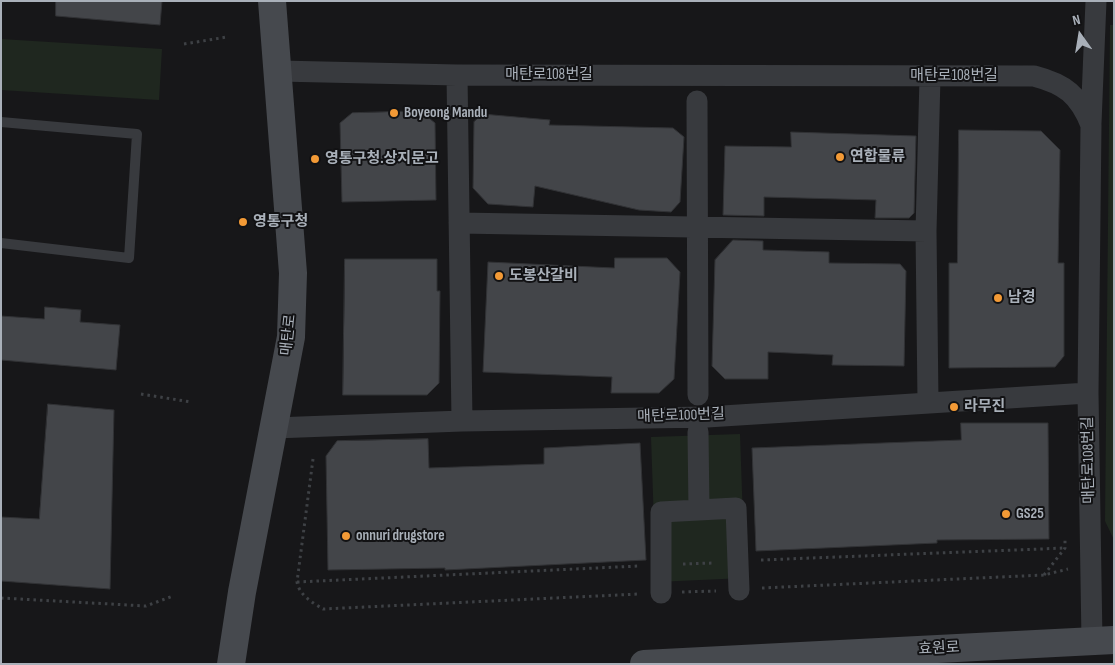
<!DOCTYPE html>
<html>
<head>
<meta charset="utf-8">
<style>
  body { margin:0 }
  #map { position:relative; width:1115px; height:665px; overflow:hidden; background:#171719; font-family:"Sofia Sans Condensed",sans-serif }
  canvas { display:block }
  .frame { position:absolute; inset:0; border:2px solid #a9b0b9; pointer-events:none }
  .north { position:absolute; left:1055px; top:10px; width:50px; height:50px; -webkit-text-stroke:4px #121214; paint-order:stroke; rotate:347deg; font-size:14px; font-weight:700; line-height:20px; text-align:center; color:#a9b0b9 }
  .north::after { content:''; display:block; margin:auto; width:18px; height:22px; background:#a9b0b9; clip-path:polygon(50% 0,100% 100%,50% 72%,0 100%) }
</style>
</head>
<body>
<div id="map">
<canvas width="1115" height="665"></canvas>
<div class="frame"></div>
<div class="north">N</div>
</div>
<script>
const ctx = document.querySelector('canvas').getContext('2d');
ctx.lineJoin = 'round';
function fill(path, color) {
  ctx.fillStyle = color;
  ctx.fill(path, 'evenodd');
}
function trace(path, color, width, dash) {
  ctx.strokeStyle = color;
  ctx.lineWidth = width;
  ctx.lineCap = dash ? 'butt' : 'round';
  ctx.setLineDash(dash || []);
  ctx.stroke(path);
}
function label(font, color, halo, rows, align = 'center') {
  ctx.font = font + ' "Sofia Sans Condensed","Noto Sans KR",sans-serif';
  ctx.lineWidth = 4;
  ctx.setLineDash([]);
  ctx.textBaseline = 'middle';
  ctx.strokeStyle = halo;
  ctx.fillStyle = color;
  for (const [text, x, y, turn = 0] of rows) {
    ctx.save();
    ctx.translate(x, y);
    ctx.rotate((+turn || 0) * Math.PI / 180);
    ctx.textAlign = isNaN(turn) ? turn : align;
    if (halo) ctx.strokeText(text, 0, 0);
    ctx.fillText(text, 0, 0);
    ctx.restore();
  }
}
fill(new Path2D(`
  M1110 25H1114V540L1105 521Z
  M1 39 162 49 159 100 1 90Z
  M740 434 745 578 656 582 651 437Z`), '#1f271f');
const building = new Path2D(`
  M56 1H162L160 25 56 16Z
  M420 111 435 123 436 200 342 202 340 123 352 113Z
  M482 114 550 120 549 125 673 128 684 137 680 202 671 212 639 210 535 186 533 207 488 204 473 188 474 122Z
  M959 130 1041 131 1060 150 1058 263H1064V356L1055 367 949 368V263H957Z
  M791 132 916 136 914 213 909 218H875L876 200 764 197V216L723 215 725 146 791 147Z
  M733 240 763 241V250L829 252V263L900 264 906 271 904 366 832 365 833 355 768 352V379H725L712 366 715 260Z
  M615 258H667L680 272 674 379 659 393H611L612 377 483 372 488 262 614 268Z
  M345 259H437V291H440L439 383 427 395H343Z
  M45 307 81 310 80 322 120 325 116 370 1 360V316L44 319Z
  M48 404 114 410 110 589 1 581V517L39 519Z
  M961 423H1048L1049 539 937 540V543L756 551 752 448 961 440Z
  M428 439 429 468 544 464V448L640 443 646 560 445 570V568L328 570 326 456 337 441Z`);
fill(building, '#434549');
trace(building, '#313235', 1);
trace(new Path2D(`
  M184 44 227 37
  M141 394 191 402
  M313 459 297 582C299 595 313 603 323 609L639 594
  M761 560 1065 548
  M683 564 714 563
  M1044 575 1065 548V538
  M297 582 639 566
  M762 588 1044 575 1068 569
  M682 592 716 591
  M1 598 146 606 173 596`), '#3e4145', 3, [2.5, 4]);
trace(new Path2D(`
  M1 122 137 134 129 258 1 243`), '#383a3e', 10);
trace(new Path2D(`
  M279 71 457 75 1034 76C1065 84 1079 95 1091 125L1088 393 1092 641
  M457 75 462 421
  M697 101 698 395
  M1091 123 1096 1
  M459 223 926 231
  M928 402 926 231 930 77
  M274 428 462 421 707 417 1088 393
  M698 432 699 510
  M661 593V512L736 508 739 590`), '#383a3e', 21);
trace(new Path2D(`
  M231 664 242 592 291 337 293 273 272 1
  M644 664 1114 640`), '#46494e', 28);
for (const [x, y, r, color] of [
  [394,113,5,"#f39a36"],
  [840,157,5,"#f39a36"],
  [315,159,5,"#f39a36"],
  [243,222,5,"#f39a36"],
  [499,276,5,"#f39a36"],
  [998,298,5,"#f39a36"],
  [954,407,5,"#f39a36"],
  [1006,514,5,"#f39a36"],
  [346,536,5,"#f39a36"]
]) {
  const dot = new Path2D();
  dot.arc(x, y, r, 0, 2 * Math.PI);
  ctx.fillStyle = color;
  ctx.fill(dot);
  trace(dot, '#121214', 2);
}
label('15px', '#a9b0b9', '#121214', [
  ["매탄로108번길",549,75],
  ["매탄로108번길",954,76],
  ["매탄로",289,335,-84],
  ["매탄로100번길",681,416,-2],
  ["매탄로108번길",1089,460,-91],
  ["효원로",939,649,-3]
]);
label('bold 15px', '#a9b0b9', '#121214', [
  ["Boyeong Mandu",404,113],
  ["연합물류",850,157],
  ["영통구청.상지문고",325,159],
  ["영통구청",253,222],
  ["도봉산갈비",509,276],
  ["남경",1008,298],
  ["라무진",964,407],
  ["GS25",1016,514],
  ["onnuri drugstore",356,536]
], 'left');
</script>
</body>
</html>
